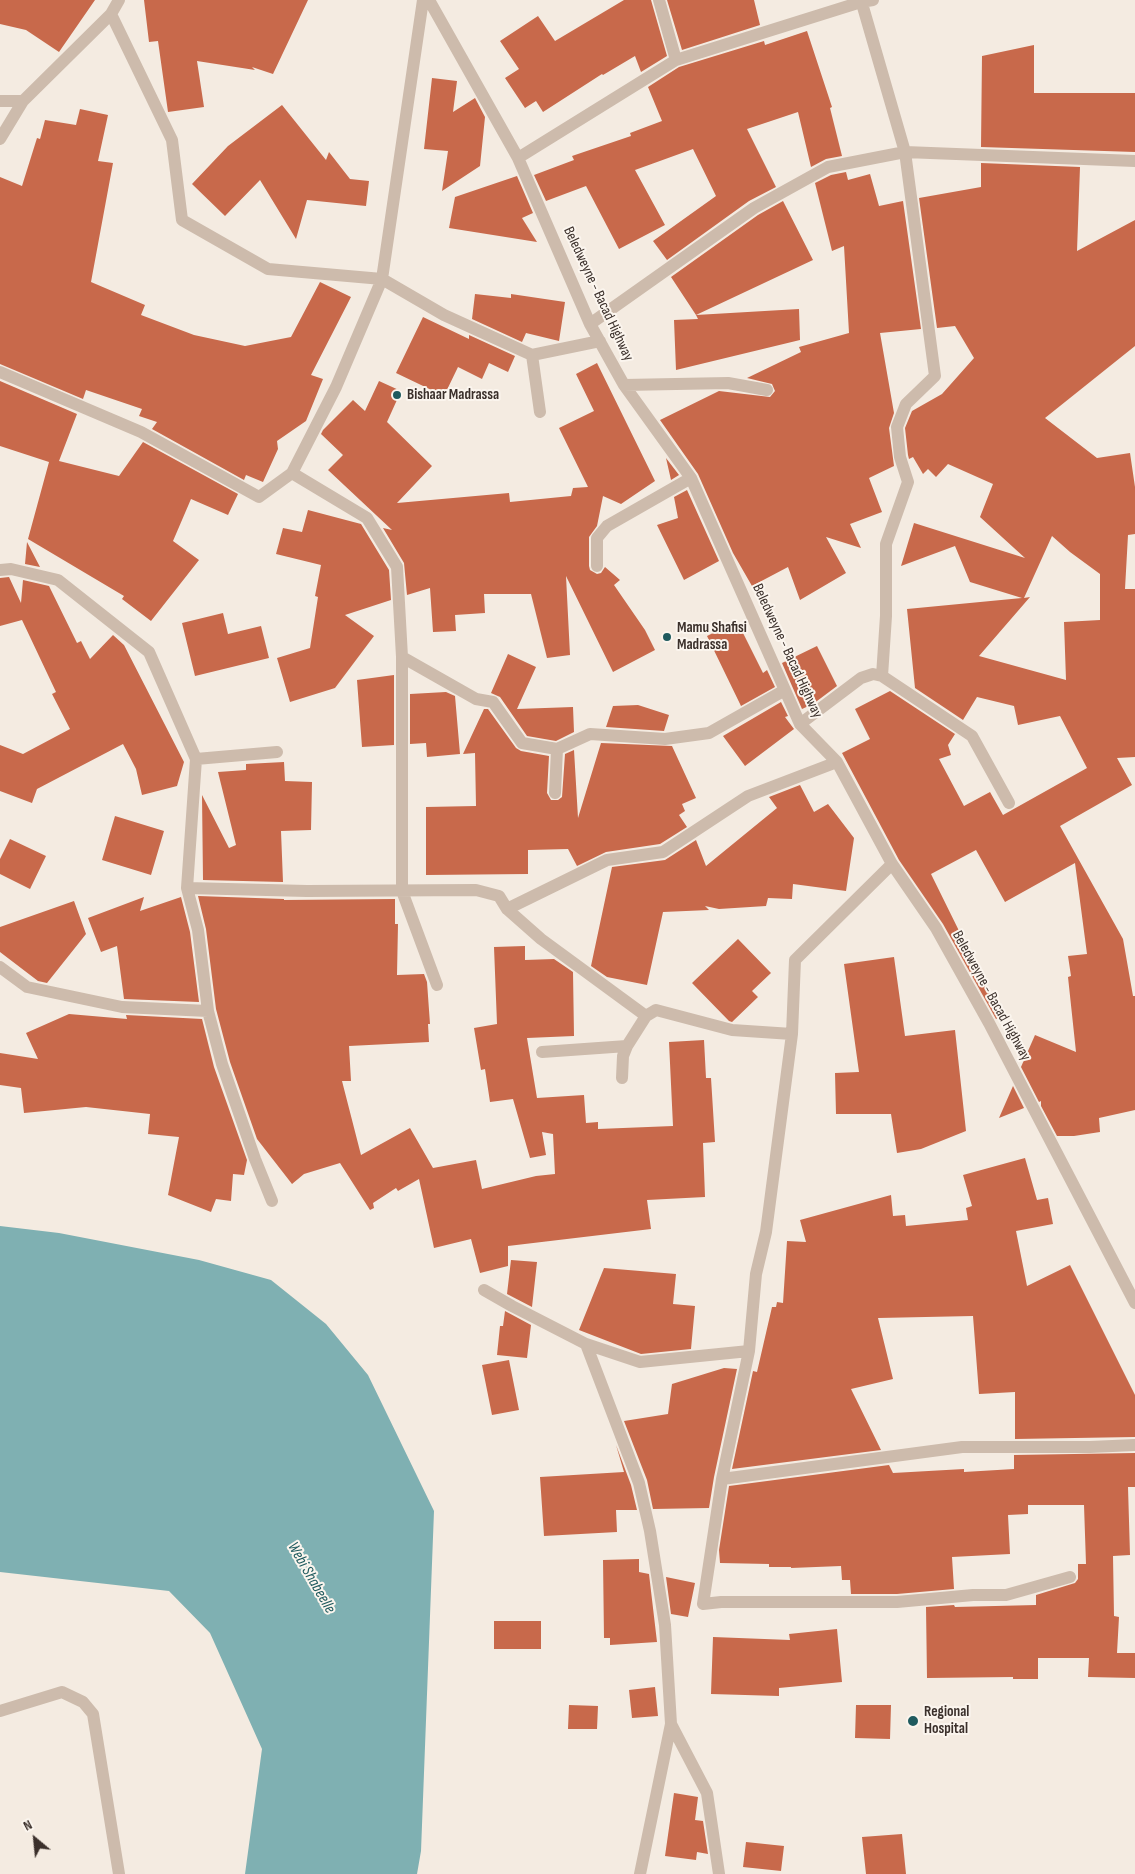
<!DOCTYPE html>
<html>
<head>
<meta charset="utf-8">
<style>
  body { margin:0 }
  #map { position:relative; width:1135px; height:1874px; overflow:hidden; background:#f4ebe1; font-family:"Sofia Sans Condensed",sans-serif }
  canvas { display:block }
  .north { position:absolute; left:10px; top:1814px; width:50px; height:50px; -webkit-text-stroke:4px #fbf5ee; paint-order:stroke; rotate:332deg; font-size:14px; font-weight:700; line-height:20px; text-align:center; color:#3b302b }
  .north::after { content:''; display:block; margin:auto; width:18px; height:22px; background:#3b302b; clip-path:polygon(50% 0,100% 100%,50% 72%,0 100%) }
</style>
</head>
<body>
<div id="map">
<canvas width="1135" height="1874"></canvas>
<div class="north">N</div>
</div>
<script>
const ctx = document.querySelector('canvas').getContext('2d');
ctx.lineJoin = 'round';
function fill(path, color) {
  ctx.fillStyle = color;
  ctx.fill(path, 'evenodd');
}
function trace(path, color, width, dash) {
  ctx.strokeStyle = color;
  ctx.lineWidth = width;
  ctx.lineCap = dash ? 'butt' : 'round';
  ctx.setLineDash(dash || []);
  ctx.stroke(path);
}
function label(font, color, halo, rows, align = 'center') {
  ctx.font = font + ' "Sofia Sans Condensed",sans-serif';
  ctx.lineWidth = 4;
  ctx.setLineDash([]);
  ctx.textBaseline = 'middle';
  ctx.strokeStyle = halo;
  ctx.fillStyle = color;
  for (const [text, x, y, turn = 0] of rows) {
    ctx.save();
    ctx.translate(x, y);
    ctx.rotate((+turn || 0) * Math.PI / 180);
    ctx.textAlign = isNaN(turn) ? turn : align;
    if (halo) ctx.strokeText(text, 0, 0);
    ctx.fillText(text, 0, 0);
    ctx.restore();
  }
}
fill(new Path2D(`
  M0 1226 59 1233 199 1260 271 1280 326 1324 368 1375 434 1511 421 1851 417 1874H245L262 1749 210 1633 169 1591 0 1572Z`), '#7fb0b2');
fill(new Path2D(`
  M0 0H95L59 52 26 30 0 24Z
  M144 0H308L273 74 252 67 255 70 197 61 204 107 168 112 158 41 149 42Z
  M624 0H651L667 56 641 72 635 56 603 75 602 74 543 112 536 101 525 108 505 78 519 69 500 41 538 16 555 41Z
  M667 0H754L760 25 682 50Z
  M807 31 832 107 830 108 842 156 826 159 811 167 798 112 747 129 776 187 749 201 667 260 653 241 716 196 693 149 635 170 665 225 619 249 586 186 546 201 534 175 574 160 572 156 631 136 630 133 662 121 648 87 679 67 764 41 765 45Z
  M1034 45V93H1135V152L981 147 982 56Z
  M432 78 457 81 453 112 475 98 485 117 480 166 442 191 448 151 424 149Z
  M282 105 326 160 329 152 350 179 369 181 366 206 307 200 296 239 260 180 225 216 192 184 228 146Z
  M80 109 108 115 98 161 113 163 91 282 145 305 141 315 194 335 245 346 291 337 320 282 351 297 311 375 323 379 306 421 277 441 278 449 263 482 246 475 244 480 152 429 157 422 139 416 142 409 86 390 83 399 0 364V177L22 186 37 138 40 139 45 120 76 125Z
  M981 163 1080 167 1077 251 1135 220V346L1045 418 1097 458 1130 453 1135 487V534L1128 535 1125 589H1135V757L1117 758 1132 785 1060 826 1123 939 1133 996H1135V1110L1099 1118 1100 1132 1074 1136H1057L1041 1106V1101L1039 1102 1021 1067 1035 1035 1076 1052 1068 977 1071 976 1068 956 1087 954 1075 863 1005 902 976 850 931 874 1001 1016 996 1019 943 924 899 860 842 753 870 739 855 709 890 691 955 734 948 745 951 755 939 759 964 806 990 792 1003 815 1087 768 1060 716 1018 725 1014 706 977 697 963 720 915 688 907 609 1022 598 970 582 955 546 901 566 914 523 1025 558 980 517 993 484 948 464 936 477 928 469 923 474 913 457 909 459 908 455 905 428 912 411 942 394 974 358 955 326 937 328 919 198 981 187ZM1052 536 1070 552 1100 574V620L1064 622 1066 680 979 656 1030 597 1024 598Z
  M846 172 848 180 870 174 879 206 903 201 921 329 880 333 894 413 889 428 894 466 869 478 882 512 850 524 861 548 826 537 846 573 800 600 788 567 752 586 733 553 698 474 660 420 719 391 770 397 775 391 772 384 747 378 801 352 799 347 849 333 844 246 832 251 815 183 831 175Z
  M517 176 533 213 522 218 537 242 449 228 455 197Z
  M783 201 813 260 696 315 671 277 758 215Z
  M475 294 511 298V294L565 302 559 341 526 333 522 342 472 319Z
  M799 309 800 340 676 370 674 320 698 319 696 315Z
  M423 317 469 339V335L515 356 508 372 489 363 482 379 458 367 444 396 396 373Z
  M597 363 655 481 621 504 603 496 597 526 589 537V566L590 570 597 574 601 573 605 567 620 580 614 585 645 630 655 650 613 672 566 576 570 655 547 658 531 594H484L485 613 455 615 456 631 433 632 430 588 407 595 404 563 383 528 392 530 328 470 343 455 321 434 323 430 353 400 365 411 379 381 401 391 387 422 432 466 397 503 509 493 510 502 571 496 573 488 588 487 559 428 594 411 576 374Z
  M0 381 77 414 59 461 119 476 143 442 238 494 228 515 191 499 173 541 199 560 151 621 122 599 124 596 28 539 49 462 0 446Z
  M666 458 679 475 671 480Z
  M687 490 719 561 684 580 657 525 678 518 674 497Z
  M308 510 361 524 389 570 391 600 345 615 374 636 335 688 290 702 277 658 310 648 318 597 315 596 321 565 276 554 283 528 302 532Z
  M27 542 40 567 25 564Z
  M9 577 21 603 23 580 49 586 77 643 81 641 90 659 113 635 124 645 184 762 177 786 142 795 136 769 123 744 37 789 32 803 0 791V745L23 754 70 729 52 694 56 692 22 620 0 626V578Z
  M223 613 228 634 261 626 269 658 195 676 182 623Z
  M737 621 763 673 767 670 775 687 741 706 707 636Z
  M817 646 837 686 813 704 802 709 782 663Z
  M508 654 536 667 517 709 573 707 574 732 556 741 527 736 500 697 491 693Z
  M394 675V745L362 747 357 680Z
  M446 692 455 696 460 754 427 757 426 743 410 744V694Z
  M781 702 788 716 785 717 794 729 745 766 723 736Z
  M638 705 669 715 664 731 606 727 613 706Z
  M484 709H488L516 748 521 751 549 756 547 793 551 800H558L562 797 565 754 574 750 578 818 601 743 672 746 696 798 682 804 685 811 679 815 687 827 660 844 606 852 577 866 568 849 528 850V874L426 875V807L476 806 475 753 463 754Z
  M284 762 285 781 312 782 311 830 281 831 283 882 203 880 202 795 229 848 236 845 218 772 246 770V764Z
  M800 785 814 812 828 804 854 838 846 891 793 884 792 899 768 898 766 906 719 909 705 906 709 910 663 912 647 985 607 977 591 966 612 867 665 860 696 840 706 866 777 808 769 797Z
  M115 816 164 831 151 875 102 860Z
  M10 839 46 856 30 889 0 874V859Z
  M198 896 284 899V900L395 899V924H398L397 975 424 974 427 982 430 1024H428L429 1042 349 1046 351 1081H342L361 1155 410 1128 433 1168 476 1160 482 1189 536 1176 555 1174 553 1134 542 1132 546 1155 530 1158 513 1099 490 1102 485 1069 481 1070 474 1028 497 1024 494 947 525 946V960L554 959 573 972 574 1036 527 1038 537 1098 584 1095 586 1123 598 1122V1129L673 1126 669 1042 704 1040 706 1078H711L715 1142 703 1143 705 1197 647 1200 651 1229 508 1246V1266L480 1273 471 1239 434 1248 419 1179 398 1191 396 1188 373 1203 374 1208 370 1210 340 1163 304 1174 292 1184 257 1139 230 1062 216 1009 206 929Z
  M144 897 140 911 181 897 190 932 199 1002 124 999 117 946 101 952 88 918Z
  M74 901 86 934 47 983 38 981 0 952V927Z
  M738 939 771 973 752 991 758 997 732 1022 729 1021 692 983Z
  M894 957 905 1036 955 1030 966 1131 921 1149 897 1153 891 1114H836L835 1073 859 1072 844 964Z
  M69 1014 127 1019 126 1015 202 1019 214 1067 247 1160 244 1175 233 1174 231 1201 216 1199 211 1212 168 1195 179 1137 148 1134 150 1114 86 1107 24 1113 21 1088 0 1085V1053L38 1059 26 1033Z
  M1013 1086 1024 1108 999 1118Z
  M1025 1158 1037 1200 1048 1198 1053 1224 1016 1231 1027 1286 1070 1265 1135 1395V1437L1015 1439V1392L979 1394 973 1316 878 1318 893 1379 851 1389 881 1450 732 1469 753 1371 757 1372 772 1307H776L777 1302 783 1303 787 1241 806 1242 800 1220 891 1195 893 1216 905 1215 906 1226 968 1220 966 1208 972 1206 963 1175Z
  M511 1260 537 1262 532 1307 507 1294Z
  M604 1268 676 1274 673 1304 695 1306 691 1349 641 1354 579 1330Z
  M505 1311 531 1325 527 1358 497 1355 500 1326H503Z
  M509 1360 519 1410 492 1415 482 1365Z
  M724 1368 737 1369 714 1477 709 1508 653 1509 647 1480 624 1421 668 1414 672 1384Z
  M616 1445 631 1485 637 1510H616L617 1532 544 1536 540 1477 624 1472Z
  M1135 1453V1487H1128L1130 1555 1113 1556 1114 1616 1119 1617 1117 1653H1135V1678L1088 1677 1089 1658H1038V1679H1013V1677L927 1678 926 1607 954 1605 955 1607 1036 1605V1595L1075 1583 1078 1579V1564H1086L1084 1505H1028V1514L1008 1515 1010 1554 952 1557 954 1589 897 1594H851L850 1580H842L841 1566 791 1568V1567H769V1564L720 1563 719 1550 729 1486 889 1465 893 1473 964 1469V1472L1014 1469V1455Z
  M639 1559V1572L649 1574 657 1642 610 1645V1638H604L603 1560Z
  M666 1577 695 1583 688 1617 671 1614Z
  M494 1621H541V1649H494Z
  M837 1629 842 1682 779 1688V1696L711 1694 713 1637 790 1640 789 1634Z
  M655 1687 658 1716 632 1718 629 1690Z
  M569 1705 598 1706 597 1729H568Z
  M856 1705H891L890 1739 855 1738Z
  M674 1793 698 1797 695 1820 703 1821 708 1854 697 1852 696 1860 665 1856Z
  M902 1834 906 1874H866L862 1837Z
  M746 1842 784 1846 781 1871 743 1867Z`), '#c8694b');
trace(new Path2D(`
  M429 0 518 158 590 324 624 385 691 478 800 724 837 762 892 864 936 928 989 1023 1135 1303
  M659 0 676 60
  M861 0 905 152 935 376 906 404 897 427 900 457 908 482 886 544V616L882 676
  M111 14 172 140 182 220 268 269 382 279 444 315 532 355 600 341
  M0 101H23
  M0 139 23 101 111 14 119 0
  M518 158 676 60 861 2 873 0
  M590 324 754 208 828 167 905 152 1135 161
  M532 355 540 412
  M0 372 141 432 259 497 292 473 336 387 382 279 423 0
  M624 385 728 383 767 390
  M292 473 367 518 397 567 402 657V891L437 985
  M597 566V538L607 526 691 478
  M0 570 11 569 58 580 149 652 196 759 187 888 198 930 208 1011 222 1064 255 1159 272 1201
  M402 657 476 699 493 702 522 743 557 749 590 734 665 739 709 733 785 690
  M800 724 861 678 873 674 882 676 972 736 1009 803
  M196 759 277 752
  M555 793 557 749
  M892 864 795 960 792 1034 766 1232 756 1274 749 1351 722 1479 703 1604 721 1602H897L973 1595H1006L1070 1577
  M187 888 307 891 476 890 499 896 507 909 541 939 646 1016
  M507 909 607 860 663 852 748 796 837 762
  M0 967 27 987 122 1007 208 1011
  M542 1052 627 1046
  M622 1078 623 1056 627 1046 646 1016 656 1010 732 1030 792 1034
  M484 1290 512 1306 586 1344 640 1362 749 1351
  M586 1344 639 1483 650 1531 665 1625 671 1724 640 1874
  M722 1479 962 1447H1090L1135 1445
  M0 1711 62 1692 83 1702 93 1714 119 1874
  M671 1724 707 1793 719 1874`), '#cdbbac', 12);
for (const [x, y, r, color] of [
  [397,395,5,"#1f5a5e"],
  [667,637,5,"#1f5a5e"],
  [913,1721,6,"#1f5a5e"]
]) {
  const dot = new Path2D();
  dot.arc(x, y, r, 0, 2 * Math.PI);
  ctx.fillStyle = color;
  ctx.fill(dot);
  trace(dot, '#fbf5ee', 2);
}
label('15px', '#3b302b', '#fbf5ee', [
  ["Beledweyne - Bacad Highway",598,294,65],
  ["Beledweyne - Bacad Highway",787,651,65],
  ["Beledweyne - Bacad Highway",991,996,61]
]);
label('bold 15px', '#3b302b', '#fbf5ee', [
  ["Bishaar Madrassa",407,395],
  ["Mamu Shafisi",677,628],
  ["Madrassa",677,645],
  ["Regional",924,1712],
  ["Hospital",924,1729]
], 'left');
label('italic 16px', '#1f5a5e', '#fbf5ee', [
  ["Webi Shabeelle",311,1578,60]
]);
</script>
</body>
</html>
